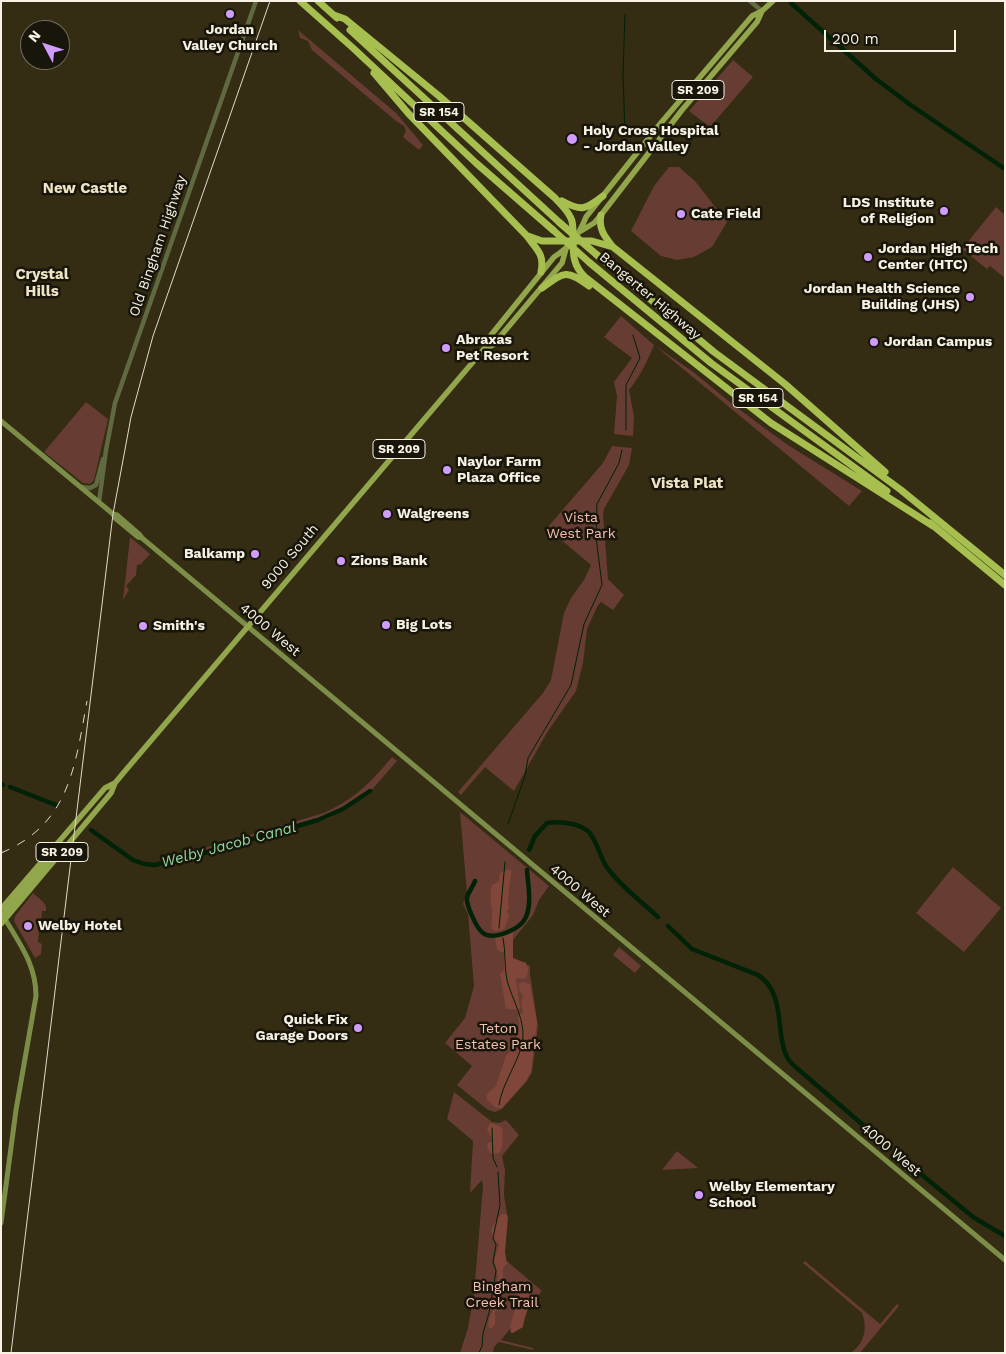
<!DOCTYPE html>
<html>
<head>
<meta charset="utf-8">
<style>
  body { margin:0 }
  #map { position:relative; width:1006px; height:1354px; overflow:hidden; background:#342c13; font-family:"Work Sans",sans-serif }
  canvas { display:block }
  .frame { position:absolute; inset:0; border:2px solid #f7f2e4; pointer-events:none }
  .north { position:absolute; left:20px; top:20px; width:50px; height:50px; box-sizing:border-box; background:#18150a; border:1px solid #716d61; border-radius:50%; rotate:310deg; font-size:14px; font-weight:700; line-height:20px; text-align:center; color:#f7f2e4 }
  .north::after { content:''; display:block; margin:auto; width:18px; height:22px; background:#d09dff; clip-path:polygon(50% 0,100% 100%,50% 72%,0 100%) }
  .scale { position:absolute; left:824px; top:30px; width:132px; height:22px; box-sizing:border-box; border:2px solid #f7f2e4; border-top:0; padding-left:6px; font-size:15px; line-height:18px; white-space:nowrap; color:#f7f2e4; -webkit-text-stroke:4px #18150a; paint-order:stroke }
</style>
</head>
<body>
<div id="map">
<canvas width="1006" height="1354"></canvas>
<div class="frame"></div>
<div class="north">N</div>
<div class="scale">200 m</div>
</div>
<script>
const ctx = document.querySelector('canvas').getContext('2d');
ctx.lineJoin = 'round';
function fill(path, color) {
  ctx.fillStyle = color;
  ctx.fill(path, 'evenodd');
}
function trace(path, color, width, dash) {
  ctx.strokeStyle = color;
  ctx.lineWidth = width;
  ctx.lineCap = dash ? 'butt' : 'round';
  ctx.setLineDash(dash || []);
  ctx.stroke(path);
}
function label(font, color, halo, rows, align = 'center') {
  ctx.font = font + ' "Work Sans",sans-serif';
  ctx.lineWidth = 5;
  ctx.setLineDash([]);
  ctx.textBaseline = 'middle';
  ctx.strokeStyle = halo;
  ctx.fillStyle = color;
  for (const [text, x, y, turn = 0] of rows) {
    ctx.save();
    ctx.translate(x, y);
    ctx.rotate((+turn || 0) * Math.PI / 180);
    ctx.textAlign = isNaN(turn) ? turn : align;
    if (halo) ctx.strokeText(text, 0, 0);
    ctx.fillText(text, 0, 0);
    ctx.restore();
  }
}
fill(new Path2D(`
  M298 30 396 113 423 145 419 150 403 137 406 131 404 126 396 121 312 50 308 41 300 38Z
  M733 60 753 77 710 127 689 111Z
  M669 167H679L695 181 727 222 712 247 694 257 677 260 661 256 631 231 654 186Z
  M996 207 1005 215V278L990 266 987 269 962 249Z
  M621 316 654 345 692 371 731 403 763 427 788 445 862 491 849 506 654 345C647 362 641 375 629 390L634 416 633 436 614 434 617 396 614 382 632 358 604 337Z
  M86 402 108 419 94 480 90 484 83 483 44 452Z
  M612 446 632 448 629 465 604 509 603 514 608 579 624 595 613 610 601 602 598 605 587 629 583 663 576 691 548 731 514 791 485 767 461 795 458 792 543 693 551 680 564 613 571 598 584 580 591 565 547 528 603 463Z
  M130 537 150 554 141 564 137 565 136 575 126 586 129 590 123 600Z
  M392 757 397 761 369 793 343 811 327 819 195 857 201 849 324 813C355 799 371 782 392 757Z
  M460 812 549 886 539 900 533 915 513 940V960L530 966V974L538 1026 532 1072 527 1081 502 1109 495 1112 488 1110 457 1085 472 1066 445 1043 465 1018 474 986 468 914 463 904 467 893Z
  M953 867 1001 908 964 952 916 913Z
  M33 893C39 899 48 903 46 911H42L41 922 45 923 44 932H39L38 942 42 944 41 954 35 958 14 921 15 916Z
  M619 947 641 966 635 973 613 955Z
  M454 1092 492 1122 499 1123 506 1120 519 1135 502 1156 505 1170 504 1195 507 1214 501 1256 542 1291 501 1340 533 1348V1350L499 1342 494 1347 493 1353H460L468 1328 474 1294 483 1186 482 1180 470 1193 473 1141 447 1119Z
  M677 1151 698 1168 662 1170Z
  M805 1261 880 1324 897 1304 899 1306 860 1353H850C864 1345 868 1328 862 1313L803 1263Z`), '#663c33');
fill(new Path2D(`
  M509 869 512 871C510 878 507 902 509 908L507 911 509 917 504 929 496 931 492 929C490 923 493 918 492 911 491 902 489 895 492 885L499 881 500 873Z
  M513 932V958L526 963C529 969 529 975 524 979L516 978 520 1008 519 1010 506 1009 500 974 504 970V953L497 950 495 938 498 934Z
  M523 982 530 984 537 1022 531 1072 525 1082 502 1108H496L487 1100V1094L496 1086 506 1055 515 1048 519 1027 518 1016 523 1012 521 1003 523 995C519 992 518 988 519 983Z
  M490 1123 500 1126 503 1130C502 1137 504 1145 500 1152L496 1154 490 1153 487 1147 488 1143 493 1141 487 1129Z
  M501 1214H507L508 1218 505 1252 507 1264 503 1268V1278L506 1283 495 1313V1324L492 1328H489C487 1319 492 1315 493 1308 493 1304 492 1300 493 1296 496 1279 501 1279 494 1261L499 1244C486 1232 492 1226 501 1214Z
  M520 1284 523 1285C537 1300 525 1310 523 1327L513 1333H511L510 1326 517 1304 515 1290Z`), '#7f4639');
trace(new Path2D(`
  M625 14 623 74 625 133
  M626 430V385L640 358 633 335
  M508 824 525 776 528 758 571 685 584 624 602 585 596 537 597 504 619 463 622 450
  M499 928 505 862
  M499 1105C502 1084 517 1065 522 1044 527 1022 512 1000 507 980 504 967 506 952 503 938
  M492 1128 493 1158 497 1167
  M479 1353 482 1346 483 1333 489 1313 496 1271 493 1262 496 1245 493 1238 500 1205 498 1172`), '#002207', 1);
trace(new Path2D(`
  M791 3 876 79 912 106 1005 169
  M1 784 3 785
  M10 787 56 805
  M91 830 133 860 144 864 155 865 197 855 318 820 343 809 370 791
  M529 850 535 836 547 823C559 821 578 823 588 831 597 840 599 855 606 866 619 885 641 901 658 917
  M475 881C473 887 468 892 467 898 466 905 477 929 483 933 494 941 521 929 526 917 532 902 528 886 527 870
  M668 926 692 949 758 975C787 994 774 1033 788 1059 791 1063 795 1067 799 1070L890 1148
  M898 1155 973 1217 1005 1236`), '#002207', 4.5);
trace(new Path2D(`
  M750 1 762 11
  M82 487 90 488 96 485 103 459
  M99 502 106 450 115 403 256 1`), '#5f6a40', 4.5);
trace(new Path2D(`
  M1 421 113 514 117 515 140 535 142 538 1005 1260
  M113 514 115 518 138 537 142 538
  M1 1223 16 1110 36 996C36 965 20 944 5 919`), '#7c8d48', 5);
trace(new Path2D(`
  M581 231 594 223 601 215 682 110 757 22 762 11
  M484 349 493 345 562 263 566 249
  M1 909 105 788 115 783
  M5 919 4 914 51 856
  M1 924 111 793 115 783 125 771 484 349 487 340 554 257C570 247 579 235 586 217L660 124 752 16 762 11 773 1`), '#92a74c', 5.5);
trace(new Path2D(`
  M300 1 353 48 476 163 553 230
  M318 1 337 18
  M334 15 345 19 439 96 555 198C561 205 569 211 572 221 576 242 567 260 585 277L771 423 933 526
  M350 30 560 223
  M374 73 408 113 527 236C536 249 545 254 541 272
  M562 201C582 212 586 209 603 196
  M601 215C598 229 605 237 613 247L785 384 885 472
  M528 236 542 241H592L613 247
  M597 255 714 352 901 490 1005 575
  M590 263 711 363 887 491
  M542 288C564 272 566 269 589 286
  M930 523 1005 585`), '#a6bf4e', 7);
trace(new Path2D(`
  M11 1353 113 514 131 417 153 336 270 1`), '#e0dacb', 1);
trace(new Path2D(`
  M1 853C70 824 75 766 87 701`), '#e0dacb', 1, [9, 9]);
trace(new Path2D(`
  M560 223 597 255
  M553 230 590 263`), '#a6bf4e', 7);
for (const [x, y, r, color] of [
  [230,14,5,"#d09dff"],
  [572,139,6,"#d09dff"],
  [944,211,5,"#d09dff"],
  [681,214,5,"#d09dff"],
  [868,257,5,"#d09dff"],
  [970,297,5,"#d09dff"],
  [874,342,5,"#d09dff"],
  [446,348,5,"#d09dff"],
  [447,470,5,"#d09dff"],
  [387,514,5,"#d09dff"],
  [255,554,5,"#d09dff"],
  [341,561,5,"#d09dff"],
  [386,625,5,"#d09dff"],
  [143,626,5,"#d09dff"],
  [28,926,5,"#d09dff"],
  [358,1028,5,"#d09dff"],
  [699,1195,5,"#d09dff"]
]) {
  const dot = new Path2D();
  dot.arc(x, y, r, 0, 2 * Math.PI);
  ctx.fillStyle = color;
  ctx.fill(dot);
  trace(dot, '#18150a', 2);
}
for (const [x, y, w] of [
  [698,90,52],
  [439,112,50],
  [758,398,50],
  [399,449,52],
  [62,852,52]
]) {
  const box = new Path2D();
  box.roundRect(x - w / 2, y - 9.5, w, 19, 4);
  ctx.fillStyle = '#18150a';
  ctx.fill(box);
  trace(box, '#f7f2e4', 1);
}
label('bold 12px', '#f7f2e4', null, [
  ["SR 209",698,90],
  ["SR 154",439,112],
  ["SR 154",758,398],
  ["SR 209",399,449],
  ["SR 209",62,852]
]);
label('bold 14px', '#f7f2e4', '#18150a', [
  ["Jordan",230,30,"center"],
  ["Valley Church",230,46,"center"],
  ["Holy Cross Hospital",583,131],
  ["- Jordan Valley",583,147],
  ["LDS Institute",934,203,"right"],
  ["of Religion",934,219,"right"],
  ["Cate Field",691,214],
  ["Jordan High Tech",878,249],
  ["Center (HTC)",878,265],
  ["Jordan Health Science",960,289,"right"],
  ["Building (JHS)",960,305,"right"],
  ["Abraxas",456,340],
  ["Pet Resort",456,356],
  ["Jordan Campus",884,342],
  ["Naylor Farm",457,462],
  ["Plaza Office",457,478],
  ["Walgreens",397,514],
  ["Balkamp",245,554,"right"],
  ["Zions Bank",351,561],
  ["Big Lots",396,625],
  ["Smith's",153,626],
  ["Welby Hotel",38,926],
  ["Quick Fix",348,1020,"right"],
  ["Garage Doors",348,1036,"right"],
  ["Welby Elementary",709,1187],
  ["School",709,1203]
], 'left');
label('14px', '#f7f2e4', '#18150a', [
  ["Old Bingham Highway",158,246,-71],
  ["Bangerter Highway",650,296,40],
  ["9000 South",290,557,-50],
  ["4000 West",270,630,40],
  ["4000 West",580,891,40],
  ["4000 West",891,1150,40]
]);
label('14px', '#f9c1b3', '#18150a', [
  ["Vista",581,518],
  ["West Park",581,534],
  ["Teton",498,1029],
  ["Estates Park",498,1045],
  ["Bingham",502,1287],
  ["Creek Trail",502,1303]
]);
label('bold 15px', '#ede3c5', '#18150a', [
  ["New Castle",85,189],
  ["Crystal",42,275],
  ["Hills",42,292],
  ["Vista Plat",687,484]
]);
label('italic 15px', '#90da9f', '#18150a', [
  ["Welby Jacob Canal",229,845,-15]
]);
</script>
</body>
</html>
